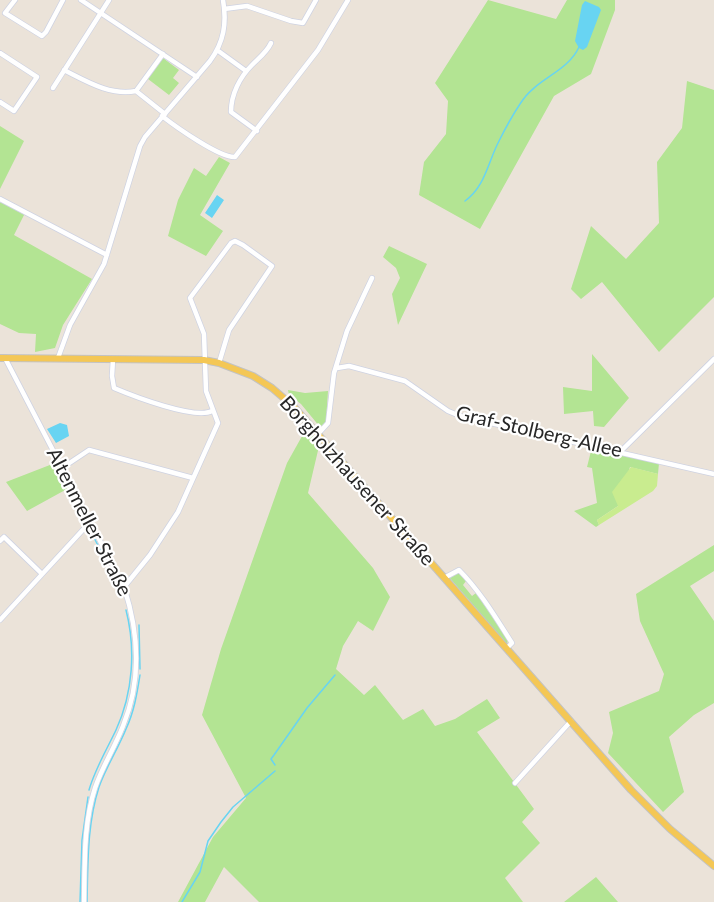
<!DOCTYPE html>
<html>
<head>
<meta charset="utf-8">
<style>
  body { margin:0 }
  canvas { display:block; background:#ebe3d9 }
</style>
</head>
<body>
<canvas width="714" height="902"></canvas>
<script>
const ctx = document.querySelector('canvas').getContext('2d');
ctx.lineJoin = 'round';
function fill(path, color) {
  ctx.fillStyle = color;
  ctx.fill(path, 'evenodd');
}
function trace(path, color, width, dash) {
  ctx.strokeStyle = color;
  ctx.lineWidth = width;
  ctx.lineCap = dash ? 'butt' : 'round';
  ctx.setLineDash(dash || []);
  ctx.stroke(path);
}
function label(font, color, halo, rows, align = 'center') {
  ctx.font = font + ' Lato,sans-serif';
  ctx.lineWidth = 4.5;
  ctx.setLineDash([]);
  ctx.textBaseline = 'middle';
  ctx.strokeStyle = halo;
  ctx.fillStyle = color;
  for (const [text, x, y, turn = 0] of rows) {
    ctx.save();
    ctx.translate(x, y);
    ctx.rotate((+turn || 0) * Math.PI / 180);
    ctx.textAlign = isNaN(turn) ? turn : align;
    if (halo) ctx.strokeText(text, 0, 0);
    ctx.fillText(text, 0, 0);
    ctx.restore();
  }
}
fill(new Path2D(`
  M488 0 556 19 567 0H615V10L591 74 554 96 480 229 419 195 424 162 446 134 448 101 435 83Z
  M163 58 179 70 173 78 179 83 169 95 148 79Z
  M687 81 714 90V297L659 352 602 282 581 299 571 289 591 226 626 259 659 223 657 162 682 128Z
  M0 126 24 141 0 189Z
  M219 157 230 163 200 215 223 231 206 256 168 236 178 200 194 168 206 176Z
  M2 201 25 213 14 235 92 279 63 325 55 348 35 352 36 334 19 333 0 324V203Z
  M389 246 427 264 398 325 392 294 400 278 396 268 383 257Z
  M592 354 629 398 604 427 594 426 593 411 564 414 563 387 592 391Z
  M288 390 305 393 328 391 326 422 320 427 301 404 289 395Z
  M306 429 320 442 308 493 373 568 390 597 373 631 358 621 343 646 336 669 364 695 375 685 403 720 423 709 435 726 455 719 487 699 500 718 477 732 534 809 522 822 540 843 505 878 523 902H259L224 867 205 902H178L213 837 246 798 202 715 221 649 287 463Z
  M592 447 659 463 658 474 630 467 618 506 597 520 599 525 596 527 574 511 597 503 592 468 587 467Z
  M55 463 67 489 27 511 6 482Z
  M714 545V571L690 586 714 621V703L694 715 669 737 684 792 663 812 608 753 613 733 609 712 659 691 664 674 640 621 636 594Z
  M454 574H460L466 581 463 585 472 596 476 593 508 640 507 644 449 577Z
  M596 877 618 902H564Z`), '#b3e493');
fill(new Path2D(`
  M631 467 658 474 657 486 653 491 599 525 597 520 618 506 612 492Z`), '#c9ec8f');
fill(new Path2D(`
  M585 1 599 7 601 10 587 47 583 50 579 48 575 41 582 5Z
  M217 195 224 200 212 218 205 213Z
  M60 423 67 425 69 436 56 443 47 429Z`), '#68d4f2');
trace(new Path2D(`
  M465 201C485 187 488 162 499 141 505 129 512 116 520 104 536 78 567 73 579 47
  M90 530 103 555
  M139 625 140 669
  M275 765 271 759 274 755 307 708 335 675
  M89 790C95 769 107 749 116 730 133 693 136 649 126 610
  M80 902 82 840 88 797
  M87 902C88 864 87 824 99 787 106 767 118 749 126 729 134 712 137 694 140 675
  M182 902 200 872 208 841 221 822 233 807 275 771`), '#68d4f2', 1.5);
const minor = new Path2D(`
  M15 0 5 13 42 36 46 32 63 0
  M81 0 197 77
  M224 9 247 6 291 21 303 23 316 0
  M217 50 246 71
  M0 53 37 77 14 111 0 102
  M64 70C86 81 110 96 136 91L165 114
  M53 88 109 0
  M136 91 163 54
  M162 116C176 127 220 158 235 157L318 50 348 0
  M257 131 231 112C231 94 240 77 252 65 259 58 267 52 271 43
  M0 199 107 255
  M5 358 124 587C139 633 142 680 123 726 115 747 102 767 95 788 83 825 85 864 84 902
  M58 358 70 325 104 264 140 146 145 137 210 61C224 42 227 23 223 0
  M113 359 112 376 114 388C133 396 195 420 212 411
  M337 368 349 366 405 381 448 411 460 416 714 474
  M318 434 328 423 334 373 347 331 372 278
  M621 451 714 359
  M62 468 89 450 193 478
  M0 541 4 537 41 573
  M444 578 459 570C480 591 496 618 512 643L507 648
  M124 587 150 555 178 512 218 423 206 391 204 334 190 298 231 243 235 241 243 245 272 266 229 330 219 363
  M0 620 91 521
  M515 783 571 721`);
const major = new Path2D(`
  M0 358 204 360 219 363 253 376 272 388 293 406 631 790 670 829 714 866`);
trace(minor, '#cfd3e2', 6);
trace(major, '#c3c3c3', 8);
trace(minor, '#fff', 4.5);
trace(major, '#f4c755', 6);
label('20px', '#282828', '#fff', [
  ["Graf-Stolberg-Allee",539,432,13],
  ["Borgholzhausener Straße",357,481,48],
  ["Altenmeller Straße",89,522,63]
]);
</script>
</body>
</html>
